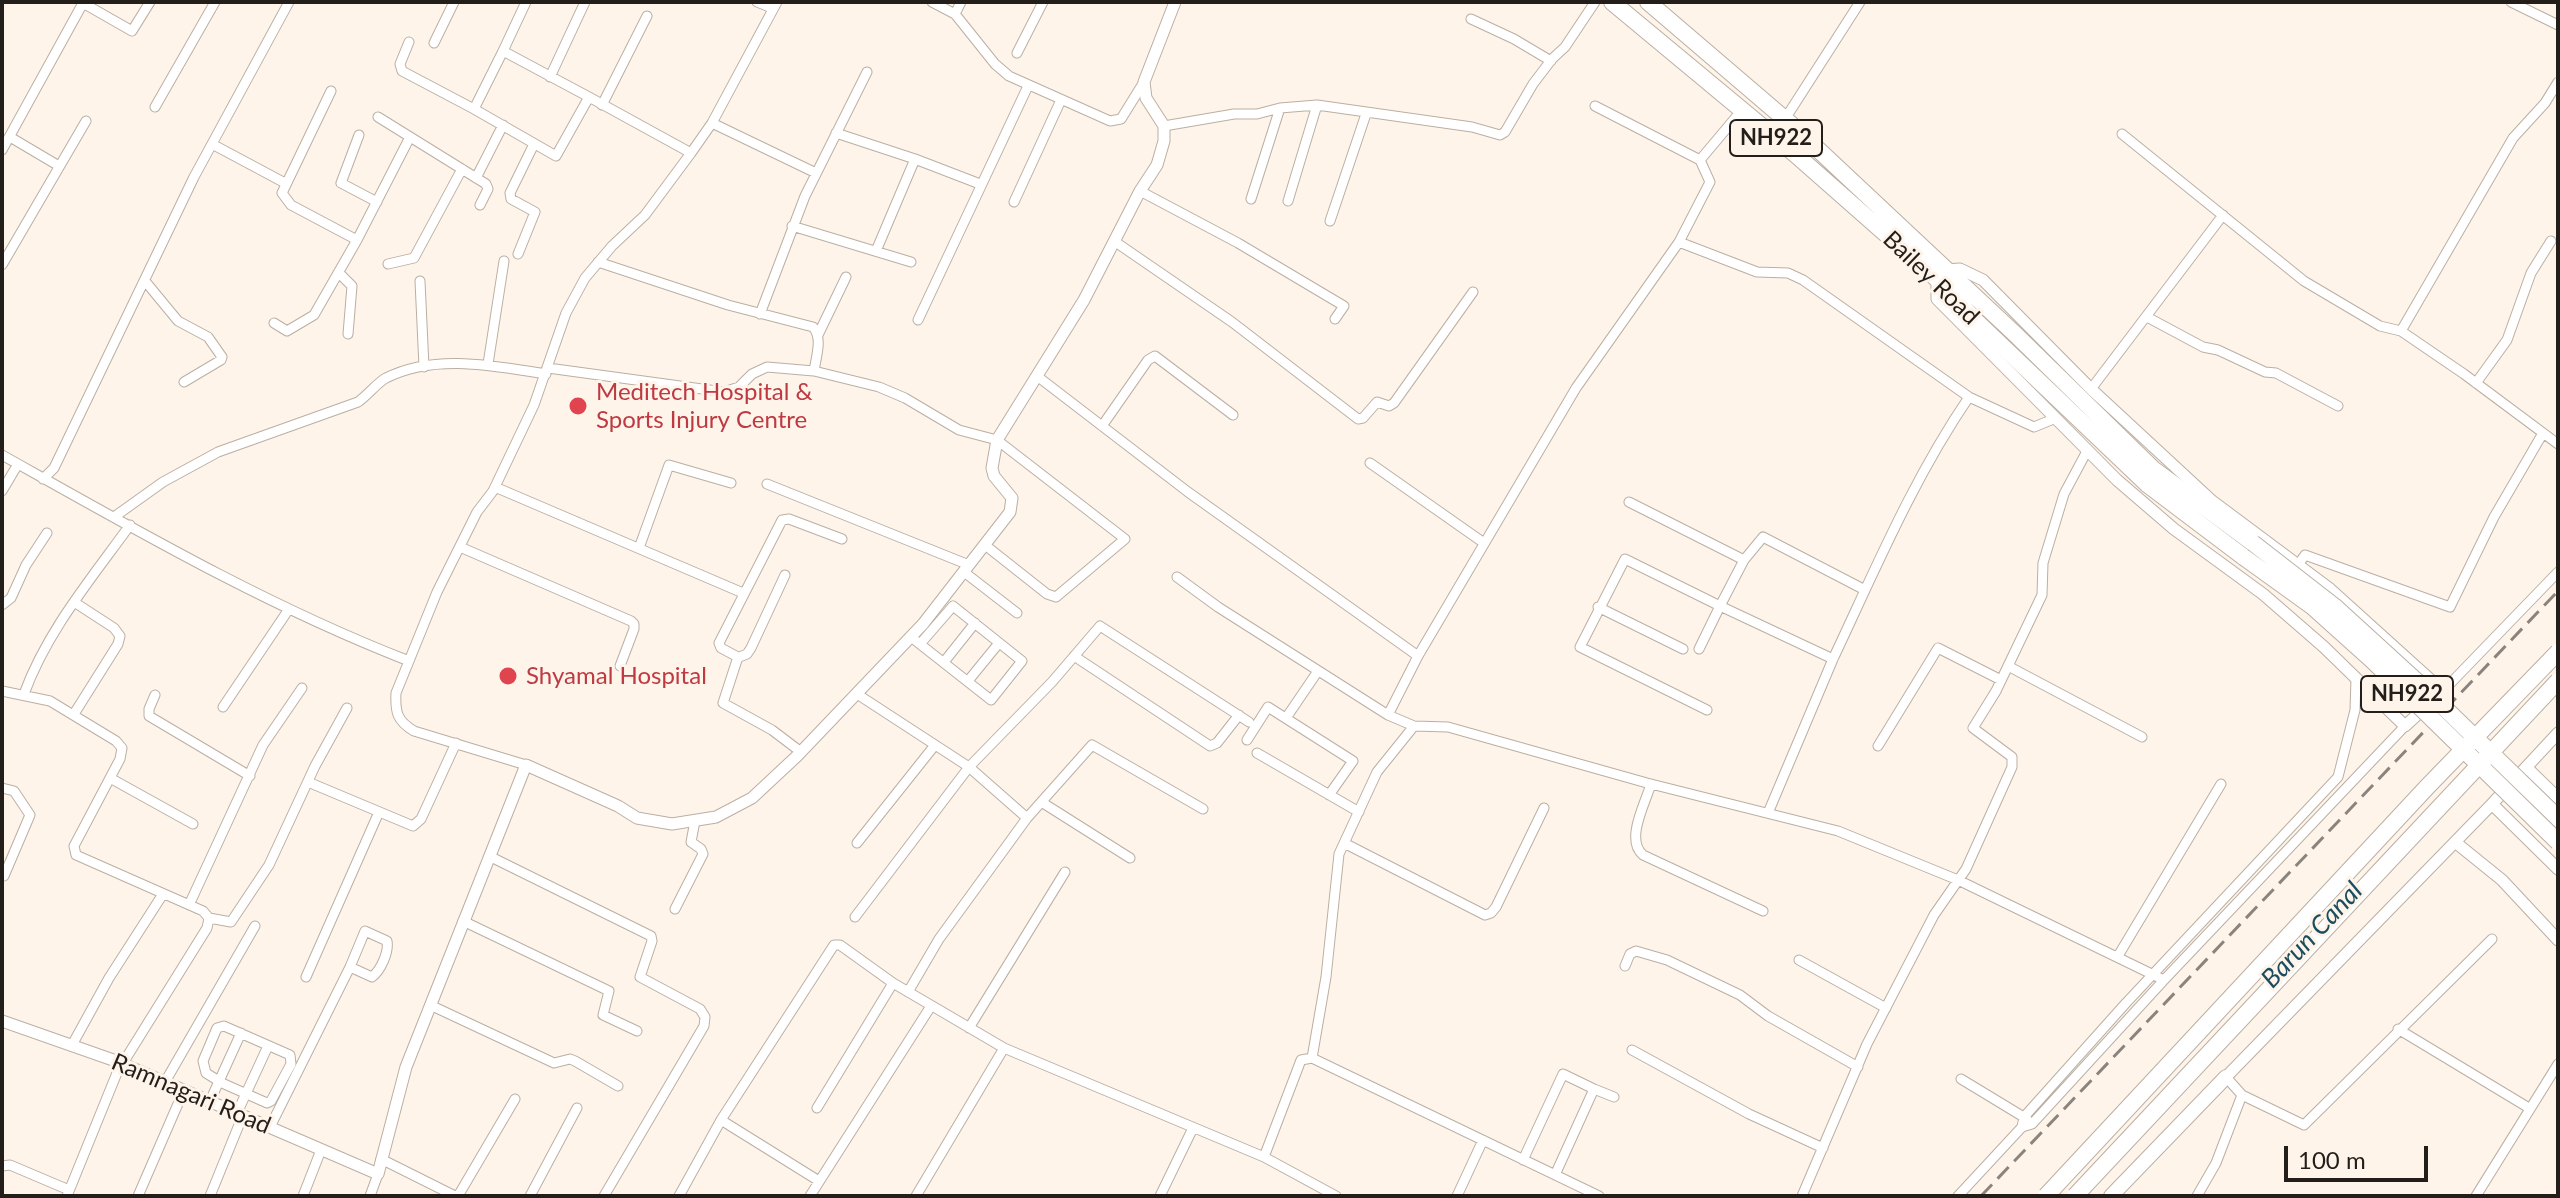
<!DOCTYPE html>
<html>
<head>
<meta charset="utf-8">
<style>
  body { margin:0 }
  #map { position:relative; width:2560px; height:1198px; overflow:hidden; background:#fef4ea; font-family:Lato,sans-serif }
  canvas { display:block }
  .frame { position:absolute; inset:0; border:4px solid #231e1a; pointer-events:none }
  .scale { position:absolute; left:2284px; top:1146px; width:144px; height:36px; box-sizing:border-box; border:4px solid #231e1a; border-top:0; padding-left:10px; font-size:24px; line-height:28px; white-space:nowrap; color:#231e1a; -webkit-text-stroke:6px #fef4ea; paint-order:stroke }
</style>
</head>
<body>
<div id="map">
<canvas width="2560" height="1198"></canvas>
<div class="frame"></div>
<div class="scale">100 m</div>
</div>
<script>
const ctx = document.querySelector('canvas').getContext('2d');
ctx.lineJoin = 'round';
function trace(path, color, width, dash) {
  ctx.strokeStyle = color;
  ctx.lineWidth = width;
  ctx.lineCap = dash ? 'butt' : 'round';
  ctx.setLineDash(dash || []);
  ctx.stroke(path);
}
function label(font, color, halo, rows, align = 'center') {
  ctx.font = font + ' Lato,sans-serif';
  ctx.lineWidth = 6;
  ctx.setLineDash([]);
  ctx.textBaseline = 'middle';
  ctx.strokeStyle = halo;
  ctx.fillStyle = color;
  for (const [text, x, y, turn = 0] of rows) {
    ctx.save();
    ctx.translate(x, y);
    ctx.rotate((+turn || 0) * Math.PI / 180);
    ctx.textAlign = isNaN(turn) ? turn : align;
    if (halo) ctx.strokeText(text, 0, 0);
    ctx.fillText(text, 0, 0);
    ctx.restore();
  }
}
const minor = new Path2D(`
  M757 2 772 8
  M932 2 955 14 995 64 1009 76 1110 121 1121 119 1144 82
  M2511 2 2558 25
  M955 14 961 2
  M1471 19 1514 39 1551 61
  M409 42 400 64 402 71 474 109
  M434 43 454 2
  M503 51 526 2
  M1017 53 1043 2
  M550 77 585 2
  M331 91 282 193 291 205 357 240
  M589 97 503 51 474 109 556 156 589 97 691 153
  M602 105 647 16
  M155 107 215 2
  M378 117 486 184 488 189 480 205
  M1785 119 1860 2
  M712 123 816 173
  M1164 126 1234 114H1257L1280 108 1317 105 1472 127 1500 135 1505 132 1533 84 1552 59 1565 47 1595 2
  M836 133 915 159 876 251
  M2122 134 2304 281 2380 326 2401 331 2464 374 2558 444
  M359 135 341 183 377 202
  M10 137 59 166
  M212 144 285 183
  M2 150 83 3 132 31 150 2
  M915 159 980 184
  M1700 160 1742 110
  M476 178 503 125
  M1140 191 1238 243 1344 306 1335 319
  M1251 199 1280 108
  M1288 201 1317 105
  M1014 202 1061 100
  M1330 221 1366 114
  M792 226 911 262
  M1114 241 1232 322 1358 419 1363 418 1377 402 1389 406 1394 403 1473 292
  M1679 242 1757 272 1788 273 1803 280 1969 397 2034 427 2056 418
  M518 254 535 212 511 199 510 193 534 144
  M598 262 728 305 813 327C823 338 816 357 814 371
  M388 264 414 258 462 169
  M2 265 86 121
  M339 273 352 286 348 334
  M145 281 178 321 208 337 222 357 221 360 184 382
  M420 281 424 367
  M760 314 805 196 867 72
  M2147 317 2203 347 2218 350 2265 372 2276 373 2338 406
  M918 320 1028 86
  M274 323 287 331 314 315 357 240 410 137
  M2401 331 2513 138 2545 103 2558 82
  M818 335 846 277
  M488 364 504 261
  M548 368 724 392 739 387 752 374 767 367 814 371 879 387 905 398 959 430 997 440 1125 539 1056 597 1047 594 985 545
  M1037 376 1188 492 1418 656 1576 388 1679 242 1710 182 1700 160 1595 106
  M2476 383 2507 340 2531 273 2551 241
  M2091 389 2223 215
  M1102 426 1148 360 1155 356 1233 415
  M2 455C134 529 267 606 409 661
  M1370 463 1484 543
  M43 479 54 468 194 177 289 2
  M767 484 969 565
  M495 487 743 593
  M2 491 18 464
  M1629 502 1744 560 1720 606 1625 559 1580 647 1707 710
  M114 517 163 482 218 452 358 402C367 396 379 381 386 378 435 353 495 366 546 374
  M460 547 631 621 634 624V629L620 666
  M639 548 669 465 731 483
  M1744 560 1763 537 1865 590
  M2298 565 2305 555 2450 607 2494 517 2543 433
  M964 572 1017 613
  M1177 577 1218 607 1388 715 1414 726 1448 727 1647 783 1838 831 1958 880 2164 980
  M2 605 11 598 26 565 47 533
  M1598 607 1683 649
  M911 637 991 700 1022 661 953 606 920 644
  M1699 649 1720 606 1833 659 1768 813
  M1074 656 1210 746 1217 743 1239 715
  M737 658 747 654 751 648 785 575
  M1833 659C1875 570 1913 479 1969 397
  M944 662 975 623
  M2008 666 2142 737
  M968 681 999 643
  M2 691 50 701 116 741 122 748 120 759 74 846 76 855 203 911 209 918 207 928 123 1063
  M2443 691 2558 572
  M24 694C47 631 91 579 130 525
  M155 695 149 709V716L250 776
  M223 707 289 609
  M74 714 118 644 120 636 114 628 74 602
  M1388 715 1418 656
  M1286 718 1318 671
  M1247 740 1268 707 1353 761 1329 795
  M1878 746 1938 648 2001 680
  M801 752 772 730 723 703 737 660 736 656 721 648 719 643 782 520 789 519 842 539
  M1257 753 1359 812
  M526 765 414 731C397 721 395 712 396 693L437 592 477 512 493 491 534 405 566 313 585 278 612 246 645 215 691 153 712 123 777 2
  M110 778 193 824
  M308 782 413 826 421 819 456 743
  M1651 784C1645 804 1625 840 1643 855L1763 911
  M2 788 14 791 30 815 4 876
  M1043 803 1130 858
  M1027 818 969 767 1052 682 1100 626 1249 722
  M857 843 935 745
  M1344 843 1485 915 1491 913 1496 907 1544 808
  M489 856 651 936 652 941 640 977 700 1009 705 1017 704 1026 604 1196
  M189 905 263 745 302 688
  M675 909 703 854 701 849 691 842 695 821
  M855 917 969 767 857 694
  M209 918 231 922 269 865 315 766 347 708
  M463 921 609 991 603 1015 637 1031
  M2118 956 2221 784
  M1799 960 1886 1008
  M1625 966 1630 954 1636 951 1667 960 1740 995 1768 1016 1858 1067
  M306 977 379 812
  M908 992 939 939 1027 818 1092 745 1203 809
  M430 1005 554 1063 570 1059 575 1061 618 1086
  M224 1026 290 1055 291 1064 271 1101 267 1103 222 1083 206 1073 203 1061 217 1028Z
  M969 1028 1065 872
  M2398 1029 2529 1108
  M72 1045 109 978 163 894
  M1632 1050 1749 1114 1823 1148
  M1312 1058 1326 977 1339 854 1377 772 1414 726
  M1961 1079 2027 1119
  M165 1082 255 926
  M1594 1089 1614 1097
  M2242 1095 2304 1125 2492 939
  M210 1101 241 1033
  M817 1108 893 983
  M237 1113 268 1046
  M721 1120 819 1181
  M270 1127 350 967 365 931 387 941C389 952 381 970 372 977L350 967
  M2022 1127 2032 1124 2164 980 2405 726
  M1264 1157 1336 1196
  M381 1159 455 1196
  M1523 1160 1563 1074 1594 1089 1555 1175
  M2 1166 10 1165 69 1190
  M67 1196 121 1063
  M138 1196 184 1090
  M210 1196 243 1115
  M303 1196 321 1150
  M370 1196 378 1174
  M458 1196 515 1099
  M530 1196 577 1108
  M679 1196 721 1120 834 945H840L893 983 1004 1048 1264 1157 1301 1060 1312 1058 1599 1196
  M810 1196 931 1006
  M916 1196 1004 1048
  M1160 1196 1193 1128
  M1457 1196 1483 1140
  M1802 1196 1867 1044 1934 915 1966 869 2012 767V757L1973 728 1996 691 2042 595 2043 563 2064 494 2087 451
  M1958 1196 2022 1127 2024 1117 2126 1003 2338 777 2355 710 2356 679
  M2197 1196 2216 1163 2242 1095 2226 1077
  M2476 1196 2558 1064`);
const tertiary = new Path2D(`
  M1937 279V299L2117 480 2174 529 2263 594 2324 647 2405 726 2443 691 2330 589 2212 501 2091 389 1983 280 1960 269 1945 270
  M2526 767 2558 798
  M2492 804 2558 869
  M2455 842 2502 880 2558 940
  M2 1021 116 1061 378 1174 406 1067 526 765 618 806 637 818 672 824 716 817 752 798 797 756 923 624 1010 512 1012 498 994 476 992 468 997 440 1084 300 1140 191 1157 165 1164 141V126L1146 98 1144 82 1175 2
  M2226 1077 2492 804 2558 733`);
const secondary = new Path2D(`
  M2111 1196 2226 1077`);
const trunk = new Path2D(`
  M1612 2 1795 154 1937 279 1977 322 2147 484 2245 558
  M1648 2 1793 126 2015 334 2153 469 2253 543`);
trace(minor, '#bbafa3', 11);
trace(tertiary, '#bbafa3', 13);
trace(secondary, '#bbafa3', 16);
trace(trunk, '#bbafa3', 18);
trace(minor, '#fff', 9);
trace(tertiary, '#fff', 11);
trace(secondary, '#fff', 14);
trace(trunk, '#fff', 16);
trace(new Path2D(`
  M1981 1196 2558 591`), '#8b847d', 3, [16, 8]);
const trunkBridge = new Path2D(`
  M2253 543 2334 606 2425 689 2558 818
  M2245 558 2313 607 2372 660 2558 842`);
const motorwayBridge = new Path2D(`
  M2046 1196 2428 786 2558 652
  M2075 1196 2558 681`);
trace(trunkBridge, '#bbafa3', 18, []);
trace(motorwayBridge, '#bbafa3', 18, []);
trace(trunkBridge, '#fff', 16);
trace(motorwayBridge, '#fff', 16);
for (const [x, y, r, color] of [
  [578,406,10,"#e0444e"],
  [508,676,10,"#e0444e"]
]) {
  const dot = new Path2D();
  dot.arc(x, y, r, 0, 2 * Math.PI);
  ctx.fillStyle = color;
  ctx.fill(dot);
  trace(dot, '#fef4ea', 3);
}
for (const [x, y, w] of [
  [1776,138,92],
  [2407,694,92]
]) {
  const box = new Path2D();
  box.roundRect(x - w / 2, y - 18, w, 36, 6);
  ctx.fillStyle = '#fef4ea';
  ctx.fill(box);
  trace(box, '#231e1a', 2);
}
label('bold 22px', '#231e1a', null, [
  ["NH922",1776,138],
  ["NH922",2407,694]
]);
label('24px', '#231e1a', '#fef4ea', [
  ["Bailey Road",1931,278,44],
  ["Ramnagari Road",191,1094,23]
]);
label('24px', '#be3a42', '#fef4ea', [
  ["Meditech Hospital &",596,392],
  ["Sports Injury Centre",596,420],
  ["Shyamal Hospital",526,676]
], 'left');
label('italic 26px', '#1a4d5f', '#fef4ea', [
  ["Barun Canal",2312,935,-47]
]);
</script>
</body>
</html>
